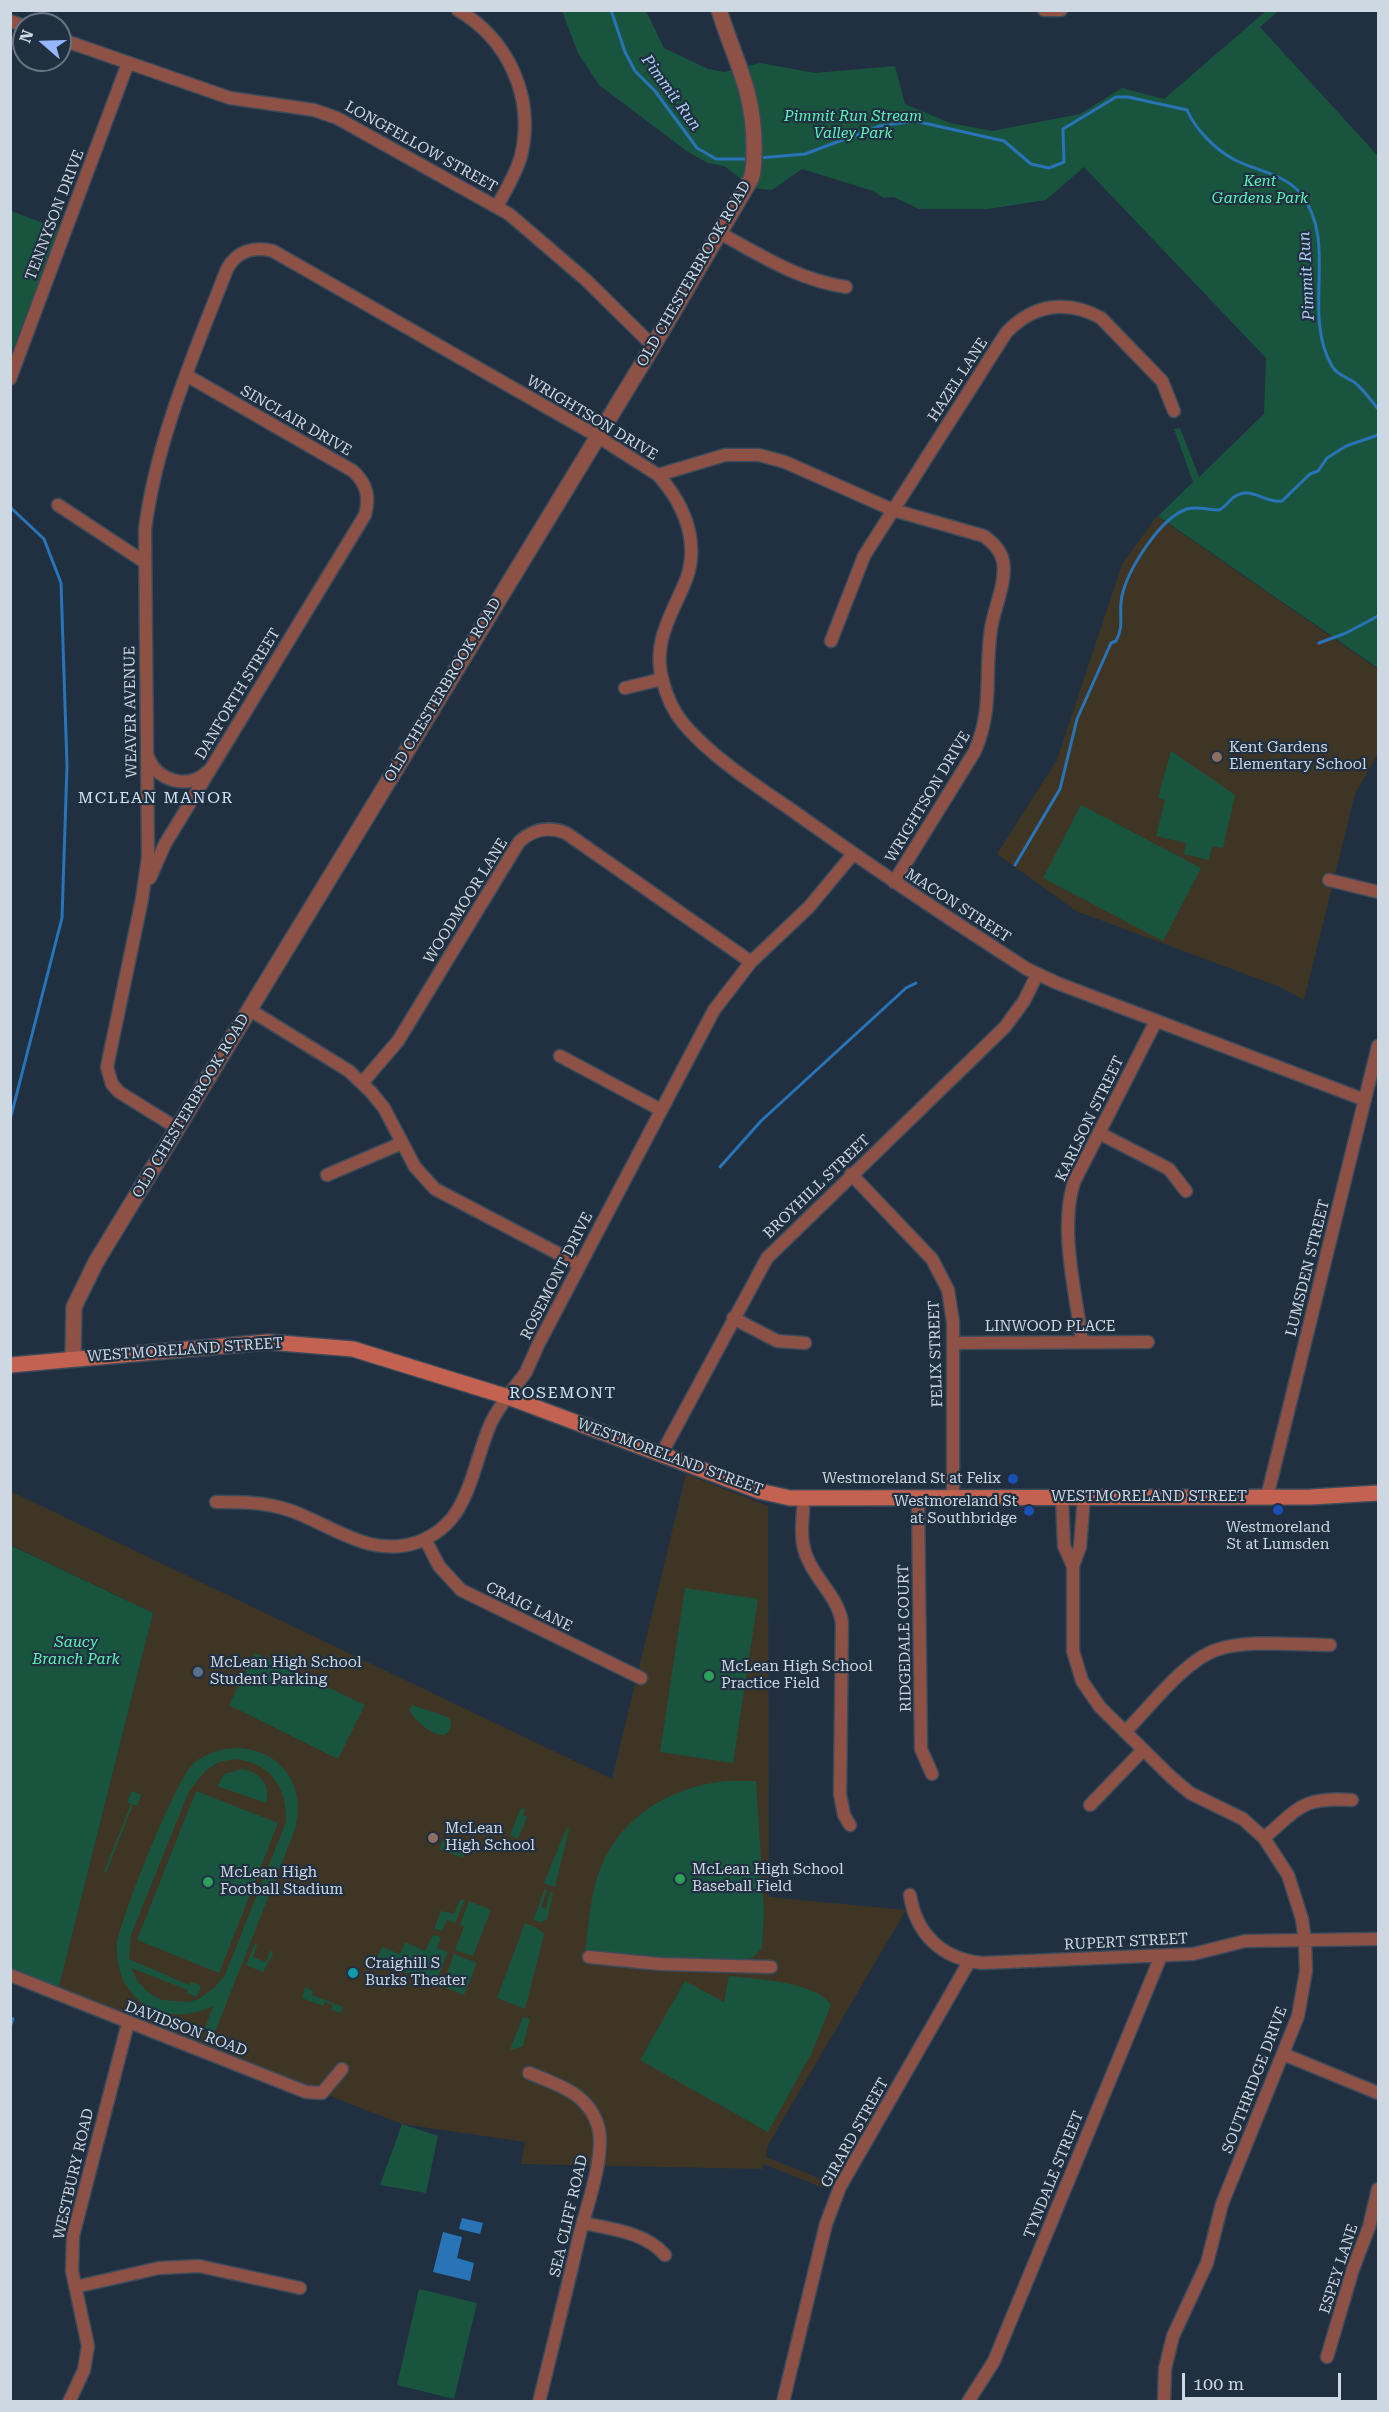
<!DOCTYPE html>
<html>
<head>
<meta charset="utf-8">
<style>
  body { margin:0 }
  #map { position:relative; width:1389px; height:2412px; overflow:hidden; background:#203040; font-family:"Roboto Serif",serif }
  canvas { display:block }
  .frame { position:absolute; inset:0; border:12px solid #ced8e2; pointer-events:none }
  .north { position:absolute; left:12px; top:12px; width:60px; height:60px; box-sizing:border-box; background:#203040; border:2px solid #667381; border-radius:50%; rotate:290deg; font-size:16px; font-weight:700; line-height:24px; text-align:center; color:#ced8e2 }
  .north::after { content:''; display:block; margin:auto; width:21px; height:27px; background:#96b6fd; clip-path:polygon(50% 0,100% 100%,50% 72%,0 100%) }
  .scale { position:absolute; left:1182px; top:2373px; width:159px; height:27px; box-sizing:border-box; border:3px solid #ced8e2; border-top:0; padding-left:8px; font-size:18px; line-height:21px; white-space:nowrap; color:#ced8e2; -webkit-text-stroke:4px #203040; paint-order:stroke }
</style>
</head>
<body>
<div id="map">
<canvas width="1389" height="2412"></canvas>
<div class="frame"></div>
<div class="north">N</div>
<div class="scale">100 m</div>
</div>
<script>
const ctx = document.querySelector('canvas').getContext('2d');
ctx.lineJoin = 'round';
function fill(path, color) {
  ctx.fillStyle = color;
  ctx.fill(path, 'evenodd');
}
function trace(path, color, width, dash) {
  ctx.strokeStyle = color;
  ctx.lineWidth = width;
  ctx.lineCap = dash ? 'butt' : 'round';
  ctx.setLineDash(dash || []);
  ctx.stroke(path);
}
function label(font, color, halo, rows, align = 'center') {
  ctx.font = font + ' "Roboto Serif",serif';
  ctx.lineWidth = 4.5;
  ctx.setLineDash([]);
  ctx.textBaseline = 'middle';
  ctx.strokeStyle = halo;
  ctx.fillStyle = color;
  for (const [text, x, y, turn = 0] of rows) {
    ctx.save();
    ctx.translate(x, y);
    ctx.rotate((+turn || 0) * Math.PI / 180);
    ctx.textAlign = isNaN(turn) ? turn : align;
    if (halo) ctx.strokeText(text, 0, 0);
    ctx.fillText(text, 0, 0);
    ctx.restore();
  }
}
fill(new Path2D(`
  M1157 516 1378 669V754L1355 794 1304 1000 1280 987 1076 911 997 854 1057 760 1122 564Z
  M686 1474 768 1506 769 1897 906 1910 768 2145 766 2157 826 2181 823 2188 764 2164 762 2169 521 2164 525 2142 402 2124 58 1990 153 1613 11 1545 10 1491 612 1779Z`), '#3f3525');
fill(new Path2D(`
  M562 11H646L664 48 708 69 725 72 760 63 815 73 895 66 905 104 950 123 992 131 1080 114 1122 88 1164 99 1266 11H1278L1260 27 1378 156V668L1158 516 1193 482 1174 429 1180 428 1199 477 1264 414 1266 358 1084 167 1046 200 988 209H919L894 197 884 198 873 191 802 169 772 190 753 188 724 166 708 163 688 152 599 85 578 53Z
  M11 211 59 229 11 354 10 211Z
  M1171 751 1235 795 1223 848 1212 846 1209 860 1184 854 1186 843 1156 836 1165 800 1158 798Z
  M1081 805 1201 868 1163 941 1043 878Z
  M10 1545 153 1613 58 1990 11 1971Z
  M685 1588 758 1599 733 1763 660 1752Z
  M255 1653 365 1705 338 1759 229 1705Z
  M412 1705 448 1717C453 1724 452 1731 444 1735 432 1736 414 1720 409 1709Z
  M241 1748C286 1753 307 1790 294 1832L215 2032 205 2028 213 2006C163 2030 114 2000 117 1944 121 1917 176 1778 194 1763 207 1752 224 1748 241 1748ZM235 1759C271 1763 287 1787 286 1822L225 1975 214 1988 199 1999 189 2002 162 2000 149 1993 138 1982 131 1968 188 1990 187 1993 197 1997 201 1986 191 1982 189 1985 129 1959 131 1935 189 1791 206 1770 219 1762Z
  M242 1769C260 1772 271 1785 266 1803L217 1786 224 1774Z
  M727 1781H756L764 1910 762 1948 752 1958 712 1962 585 1952C589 1925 590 1893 601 1867 622 1815 673 1786 727 1781Z
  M132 1791 141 1795 137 1806 133 1804 106 1873 104 1872 131 1804 127 1802Z
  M196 1791 278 1823 219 1973 137 1940Z
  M521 1808 525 1809 523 1815 527 1817 518 1839 510 1835Z
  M567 1827 569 1829 555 1887 544 1883Z
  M444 1837 467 1847 463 1858 439 1849Z
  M545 1889 547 1891 541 1907 546 1909 550 1892 553 1893 547 1920 541 1922 533 1920Z
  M465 1899 455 1923 447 1920 442 1931 434 1929 441 1911 454 1914 460 1900Z
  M469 1901 491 1910 473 1956 455 1950 464 1927 460 1925Z
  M525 1923 537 1928 544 1934 525 2009 497 1998Z
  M433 1935 441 1937 437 1948 448 1952 435 1984 376 1961 382 1947 400 1954 405 1942 425 1951Z
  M255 1943 257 1945 253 1957 266 1962 271 1950 273 1954 263 1972 246 1965Z
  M454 1954 477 1963 464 1995 442 1986Z
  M729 1976C756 1979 817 1982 831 2005L812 2052 768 2132 640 2060 685 1981 724 2002Z
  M305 1987 313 1991 312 1995 343 2007 341 2013 331 2010 333 2005 325 2002 323 2006 302 1998Z
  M523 2017 530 2019 523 2046 510 2050Z
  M402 2124 438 2136 426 2193 380 2185Z
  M419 2289 477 2303 454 2399 397 2385Z`), '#19553e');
fill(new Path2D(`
  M462 2218 483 2223 480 2234 459 2229Z
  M443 2232 462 2237 457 2258 474 2263 470 2281 433 2272Z`), '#2973b7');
trace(new Path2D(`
  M611 10 625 52 635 71 655 91 697 148 716 159H749
  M759 158 805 154 880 126 915 121 1004 141 1031 164 1049 168 1064 162 1063 129 1116 97H1128L1187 110C1196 130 1214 148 1233 159 1255 171 1284 173 1301 194 1339 243 1301 313 1332 366 1336 374 1346 377 1354 382 1363 389 1371 400 1378 409
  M10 507 44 539 61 583 67 766 62 918 10 1120
  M1319 643 1346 633 1378 616
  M1015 865 1060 789 1077 719 1111 643 1116 641C1125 625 1118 613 1122 596 1128 569 1160 518 1187 509 1198 506 1208 510 1219 510 1226 507 1228 501 1234 497 1251 485 1265 504 1282 501L1310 474 1318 471 1327 458 1346 446 1378 435
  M720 1167 761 1121 906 988 916 983
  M10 2018 13 2019 10 2027
  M10 2037V2039`), '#2973b7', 3);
const minor = new Path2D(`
  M458 10C509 40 535 98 521 156 516 174 506 190 497 206
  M1044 10H1061
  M10 21 24 26
  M60 39 230 98 314 110 337 118 509 214 586 280 653 346
  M718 232C760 255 798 280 846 287
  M10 379 128 63
  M658 475C686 506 702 547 683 587 669 619 652 646 663 682 667 697 673 711 683 723 711 757 757 786 793 811 870 866 948 918 1027 969L1057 983 1365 1100
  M58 505 143 561
  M831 641 864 556 1006 333C1033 304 1067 299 1101 318L1162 381 1174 411
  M625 688 662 679
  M148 757C157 781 188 790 207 772
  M150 878 165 844 365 515C370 497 367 484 353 471L186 375
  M1329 880 1378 892
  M250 1010 349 1071 371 1092 384 1108 415 1167 435 1189 580 1265
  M560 1056 661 1110
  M362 1083 398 1041 519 842C533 829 548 826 566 833L751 962
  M177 1128 119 1092 112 1084 107 1067 142 899 148 857 145 529C157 438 194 354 227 269 237 251 254 246 273 251L597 436 658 475 725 455H759L785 462 893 510 984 536C993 543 1000 549 1003 561 1007 582 994 608 991 629 984 674 994 706 975 751L894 882
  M1099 1133 1169 1169 1186 1191
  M851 1174 932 1259 948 1290 953 1322V1497
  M327 1175 402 1143
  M733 1318 777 1341 805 1343
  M1082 1342C1076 1293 1059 1230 1074 1182L1156 1021
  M953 1343 1148 1342
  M662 1453 767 1258 1005 1027 1024 1001 1037 975
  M1062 1497 1064 1546 1073 1566V1651L1082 1681 1100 1707 1171 1777 1190 1793 1243 1819 1264 1838 1288 1875 1302 1919 1305 1941 1306 1971 1298 2016 1222 2204 1207 2263 1173 2336 1165 2369 1164 2402
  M1267 1497 1378 1046
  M804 1498C803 1516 799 1537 806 1555 815 1580 837 1595 842 1622L840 1794 844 1815 850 1825
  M918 1498 921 1749 932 1774
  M216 1502C241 1502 265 1502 289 1510 332 1525 370 1559 418 1542 434 1536 448 1525 457 1511 473 1485 478 1453 490 1425 498 1406 514 1389 526 1372L538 1345 714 1010 751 962 809 907 853 854
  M425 1539 439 1566 461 1590 641 1678
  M1073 1566 1080 1547 1084 1497
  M1125 1732C1149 1708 1184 1661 1216 1650 1247 1639 1297 1645 1330 1645
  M1090 1805 1143 1750
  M1264 1838C1300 1807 1302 1797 1352 1800
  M910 1895C916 1934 942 1959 982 1963L1193 1954 1245 1941 1378 1939
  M589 1957 660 1964 771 1967
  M10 1975 306 2092 322 2093 342 2069
  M1283 2054 1378 2093
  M529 2073C558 2085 588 2093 598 2126 606 2153 587 2206 580 2233 567 2289 553 2345 539 2402
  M583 2223C611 2229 645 2232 665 2255
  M75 2287 159 2268 199 2266 300 2288
  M1327 2357 1353 2269 1369 2227 1378 2189
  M69 2402 84 2370 88 2346 72 2271 73 2236 128 2023
  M783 2402 826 2224 840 2187 969 1962
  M968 2402 994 2361 1161 1956`);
const tertiary = new Path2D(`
  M73 1359 74 1307 96 1262 653 346 751 179C755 168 754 158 754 146 754 91 735 61 719 10`);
const secondary = new Path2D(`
  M10 1365 268 1342 353 1349 508 1397 759 1491 790 1498 1311 1497 1378 1493`);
trace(minor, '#3c4b5a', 15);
trace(tertiary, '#3c4b5a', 18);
trace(secondary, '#3c4b5a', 18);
trace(minor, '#8e5146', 12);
trace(tertiary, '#8e5146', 15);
trace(secondary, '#c36250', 15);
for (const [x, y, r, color] of [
  [1217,757,6,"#8d6e63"],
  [1013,1479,6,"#1a4fb4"],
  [1278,1510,6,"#1a4fb4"],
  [1029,1511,6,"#1a4fb4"],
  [198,1672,6,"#5c6f8a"],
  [709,1676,6,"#2e9e5b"],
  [433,1838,6,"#8d6e63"],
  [680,1879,6,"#2e9e5b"],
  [208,1882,6,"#2e9e5b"],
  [353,1973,6,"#0f9aa8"]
]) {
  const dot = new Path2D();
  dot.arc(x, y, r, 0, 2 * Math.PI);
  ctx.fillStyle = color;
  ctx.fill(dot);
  trace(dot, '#203040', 2);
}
label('italic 15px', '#59f6b8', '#203040', [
  ["Pimmit Run Stream",853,117],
  ["Valley Park",853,134],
  ["Kent",1260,182],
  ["Gardens Park",1260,199],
  ["Saucy",76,1643],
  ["Branch Park",76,1660]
]);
label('15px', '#ced8e2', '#203040', [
  ["LONGFELLOW STREET",421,147,29],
  ["TENNYSON DRIVE",55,215,-69],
  ["OLD CHESTERBROOK ROAD",694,274,-60],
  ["HAZEL LANE",958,380,-57],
  ["WRIGHTSON DRIVE",592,418,31],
  ["SINCLAIR DRIVE",296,421,30],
  ["OLD CHESTERBROOK ROAD",443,690,-59],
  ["DANFORTH STREET",238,694,-59],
  ["WEAVER AVENUE",131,712,-91],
  ["WRIGHTSON DRIVE",928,797,-59],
  ["WOODMOOR LANE",466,901,-58],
  ["MACON STREET",958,906,33],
  ["OLD CHESTERBROOK ROAD",191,1106,-59],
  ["KARLSON STREET",1090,1119,-64],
  ["BROYHILL STREET",817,1187,-44],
  ["LUMSDEN STREET",1308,1268,-76],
  ["ROSEMONT DRIVE",557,1276,-63],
  ["LINWOOD PLACE",1050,1327],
  ["WESTMORELAND STREET",185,1350,-4],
  ["FELIX STREET",936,1354,-92],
  ["WESTMORELAND STREET",670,1457,20],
  ["WESTMORELAND STREET",1149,1497],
  ["CRAIG LANE",529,1607,26],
  ["RIDGEDALE COURT",905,1638,-91],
  ["RUPERT STREET",1126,1942,-3],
  ["DAVIDSON ROAD",186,2029,21],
  ["SOUTHRIDGE DRIVE",1255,2080,-69],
  ["GIRARD STREET",855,2133,-61],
  ["WESTBURY ROAD",74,2174,-77],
  ["TYNDALE STREET",1054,2175,-68],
  ["SEA CLIFF ROAD",569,2216,-77],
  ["ESPEY LANE",1339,2269,-72]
]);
label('15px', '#ced8e2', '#203040', [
  ["Kent Gardens",1229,748],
  ["Elementary School",1229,765],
  ["Westmoreland St at Felix",1001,1479,"right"],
  ["Westmoreland St",1017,1502,"right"],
  ["at Southbridge",1017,1519,"right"],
  ["Westmoreland",1278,1528,"center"],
  ["St at Lumsden",1278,1545,"center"],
  ["McLean High School",210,1663],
  ["Student Parking",210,1680],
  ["McLean High School",721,1667],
  ["Practice Field",721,1684],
  ["McLean",445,1829],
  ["High School",445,1846],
  ["McLean High School",692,1870],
  ["Baseball Field",692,1887],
  ["McLean High",220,1873],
  ["Football Stadium",220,1890],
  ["Craighill S",365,1964],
  ["Burks Theater",365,1981]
], 'left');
label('italic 16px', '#abcef3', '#203040', [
  ["Pimmit Run",671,93,54],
  ["Pimmit Run",1307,276,-93]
]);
ctx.letterSpacing = '1.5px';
label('16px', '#cfe3f8', '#203040', [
  ["MCLEAN MANOR",156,798],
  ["ROSEMONT",563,1393]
]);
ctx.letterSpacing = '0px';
</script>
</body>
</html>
